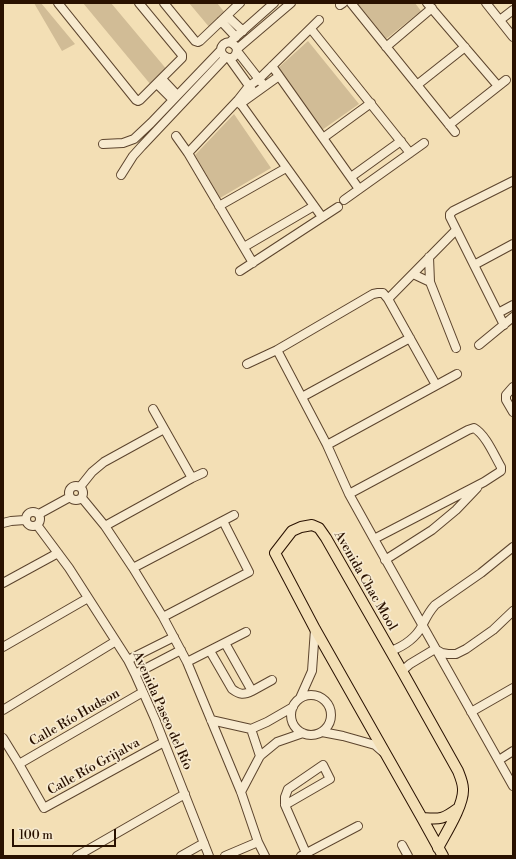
<!DOCTYPE html>
<html>
<head>
<meta charset="utf-8">
<style>
  body { margin:0 }
  #map { position:relative; width:516px; height:859px; overflow:hidden; background:#f3dfb5; font-family:"Libre Bodoni",serif }
  canvas { display:block }
  .frame { position:absolute; inset:0; border:4px solid #291100; pointer-events:none }
  .scale { position:absolute; left:12px; top:829px; width:104px; height:18px; box-sizing:border-box; border:2px solid #291100; border-top:0; padding-left:5px; font-size:12px; line-height:14px; white-space:nowrap; color:#291100; -webkit-text-stroke:3px #f7eacf; paint-order:stroke }
</style>
</head>
<body>
<div id="map">
<canvas width="516" height="859"></canvas>
<div class="frame"></div>
<div class="scale">100 m</div>
</div>
<script>
const ctx = document.querySelector('canvas').getContext('2d');
ctx.lineJoin = 'round';
function fill(path, color) {
  ctx.fillStyle = color;
  ctx.fill(path, 'evenodd');
}
function trace(path, color, width, dash) {
  ctx.strokeStyle = color;
  ctx.lineWidth = width;
  ctx.lineCap = dash ? 'butt' : 'round';
  ctx.setLineDash(dash || []);
  ctx.stroke(path);
}
function label(font, color, halo, rows, align = 'center') {
  ctx.font = font + ' "Libre Bodoni",serif';
  ctx.lineWidth = 3.5;
  ctx.setLineDash([]);
  ctx.textBaseline = 'middle';
  ctx.strokeStyle = halo;
  ctx.fillStyle = color;
  for (const [text, x, y, turn = 0] of rows) {
    ctx.save();
    ctx.translate(x, y);
    ctx.rotate((+turn || 0) * Math.PI / 180);
    ctx.textAlign = isNaN(turn) ? turn : align;
    if (halo) ctx.strokeText(text, 0, 0);
    ctx.fillText(text, 0, 0);
    ctx.restore();
  }
}
fill(new Path2D(`
  M34 3H41L75 44 62 51Z
  M83 3H111L168 71 151 85Z
  M189 3H217L226 14 210 28Z
  M357 3H415L421 11 386 39Z
  M308 41 359 104 322 130 277 69Z
  M234 114 271 168 220 198 195 155Z`), '#d1bc96');
const minor = new Path2D(`
  M58 3 136 100 138 101 140 100 182 58V55L139 3
  M164 3 195 41 198 42 200 41 240 3
  M351 3 455 132
  M427 3 498 86
  M486 3 513 37
  M340 5 343 3
  M227 16 243 31
  M500 20 513 10
  M221 21 236 37
  M311 29 410 153
  M230 42 274 3
  M386 47 432 8
  M237 49C235 44 229 40 224 44 213 54 236 67 237 49L291 3
  M237 51 262 83
  M229 58 252 90
  M272 66 359 189
  M162 79 177 95
  M157 84 173 100
  M417 85 465 47
  M238 100 322 217
  M240 104 279 76
  M449 125 506 80
  M176 136 188 153 253 263
  M323 138 371 103
  M103 144 123 143 134 139 151 123 221 50
  M188 153 238 100 249 86 259 79 319 20
  M121 175 133 156 142 146 226 57
  M351 177 401 141
  M344 200 424 143
  M219 206 286 168
  M244 247 314 206
  M429 257 430 282
  M474 265 513 244
  M240 271 338 207
  M413 274 430 282 456 348
  M388 299 456 230
  M498 313 513 305
  M504 325 450 217V214L453 211 513 181
  M479 345 513 317
  M277 350 327 445 349 494 374 539 513 786
  M247 364 277 350 373 294 378 293H383L388 299 436 385
  M513 387 506 395V400L513 412
  M302 397 410 338
  M153 409 192 478
  M327 445 457 374
  M69 493a7 7 0 1 1 14 0a7 7 0 1 1-14 0Z
  M80 487 92 472 104 462 164 429
  M349 494 468 430 474 428C486 435 494 455 501 467V471L484 482 374 539
  M82 498 105 526 133 568 163 617 187 662 241 792 258 842 265 856
  M26 519a7 7 0 1 1 14 0a7 7 0 1 1-14 0Z
  M39 514 70 497
  M3 523 11 521 25 520
  M37 525 69 568 128 660 135 674 155 719 209 856
  M105 526 192 478 203 473
  M385 560 432 530 456 510 477 488
  M133 568 234 515
  M3 583 58 553
  M163 617 249 572 223 521
  M3 647 88 598
  M210 651 232 689C240 695 244 695 252 691L225 643
  M391 651C404 646 415 639 422 626 427 616 428 613 435 605L481 573 513 547
  M128 660 174 637
  M187 662 246 632
  M402 671 410 664 435 649 442 653 448 654H456L466 649 493 630 513 611
  M135 674 181 650
  M252 691 272 680
  M291 715a20 20 0 1 1 40 0a20 20 0 1 1-40 0Z
  M300 698 312 671 315 629
  M3 710 116 641
  M471 712 513 688
  M211 720 251 729 267 722 293 707
  M251 729 260 756
  M322 732 343 736 375 745 383 752
  M3 738 19 764 44 808 164 742
  M499 760 513 751
  M19 764 143 692
  M323 765 330 779 285 805V797L288 789Z
  M241 792 260 756 277 742 303 733
  M285 805 306 853
  M402 845 408 856
  M77 856 185 794
  M181 856 204 843
  M225 856 258 842
  M301 856 358 826`);
const major = new Path2D(`
  M422 818C440 819 442 820 457 809
  M438 848C446 833 464 805 463 789 463 783 460 776 458 771L402 671 326 538 319 528 312 525 301 527 292 531 275 553 315 629 422 818 443 856`);
trace(minor, '#5c442d', 10);
trace(major, '#291100', 12);
trace(minor, '#f7eacf', 8);
trace(major, '#f3dfb5', 10);
label('13px', '#291100', '#f7eacf', [
  ["Avenida Chac Mool",365,581,60],
  ["Avenida Paseo del Río",162,711,66],
  ["Calle Río Hudson",75,718,-30],
  ["Calle Río Grijalva",94,767,-29]
]);
</script>
</body>
</html>
